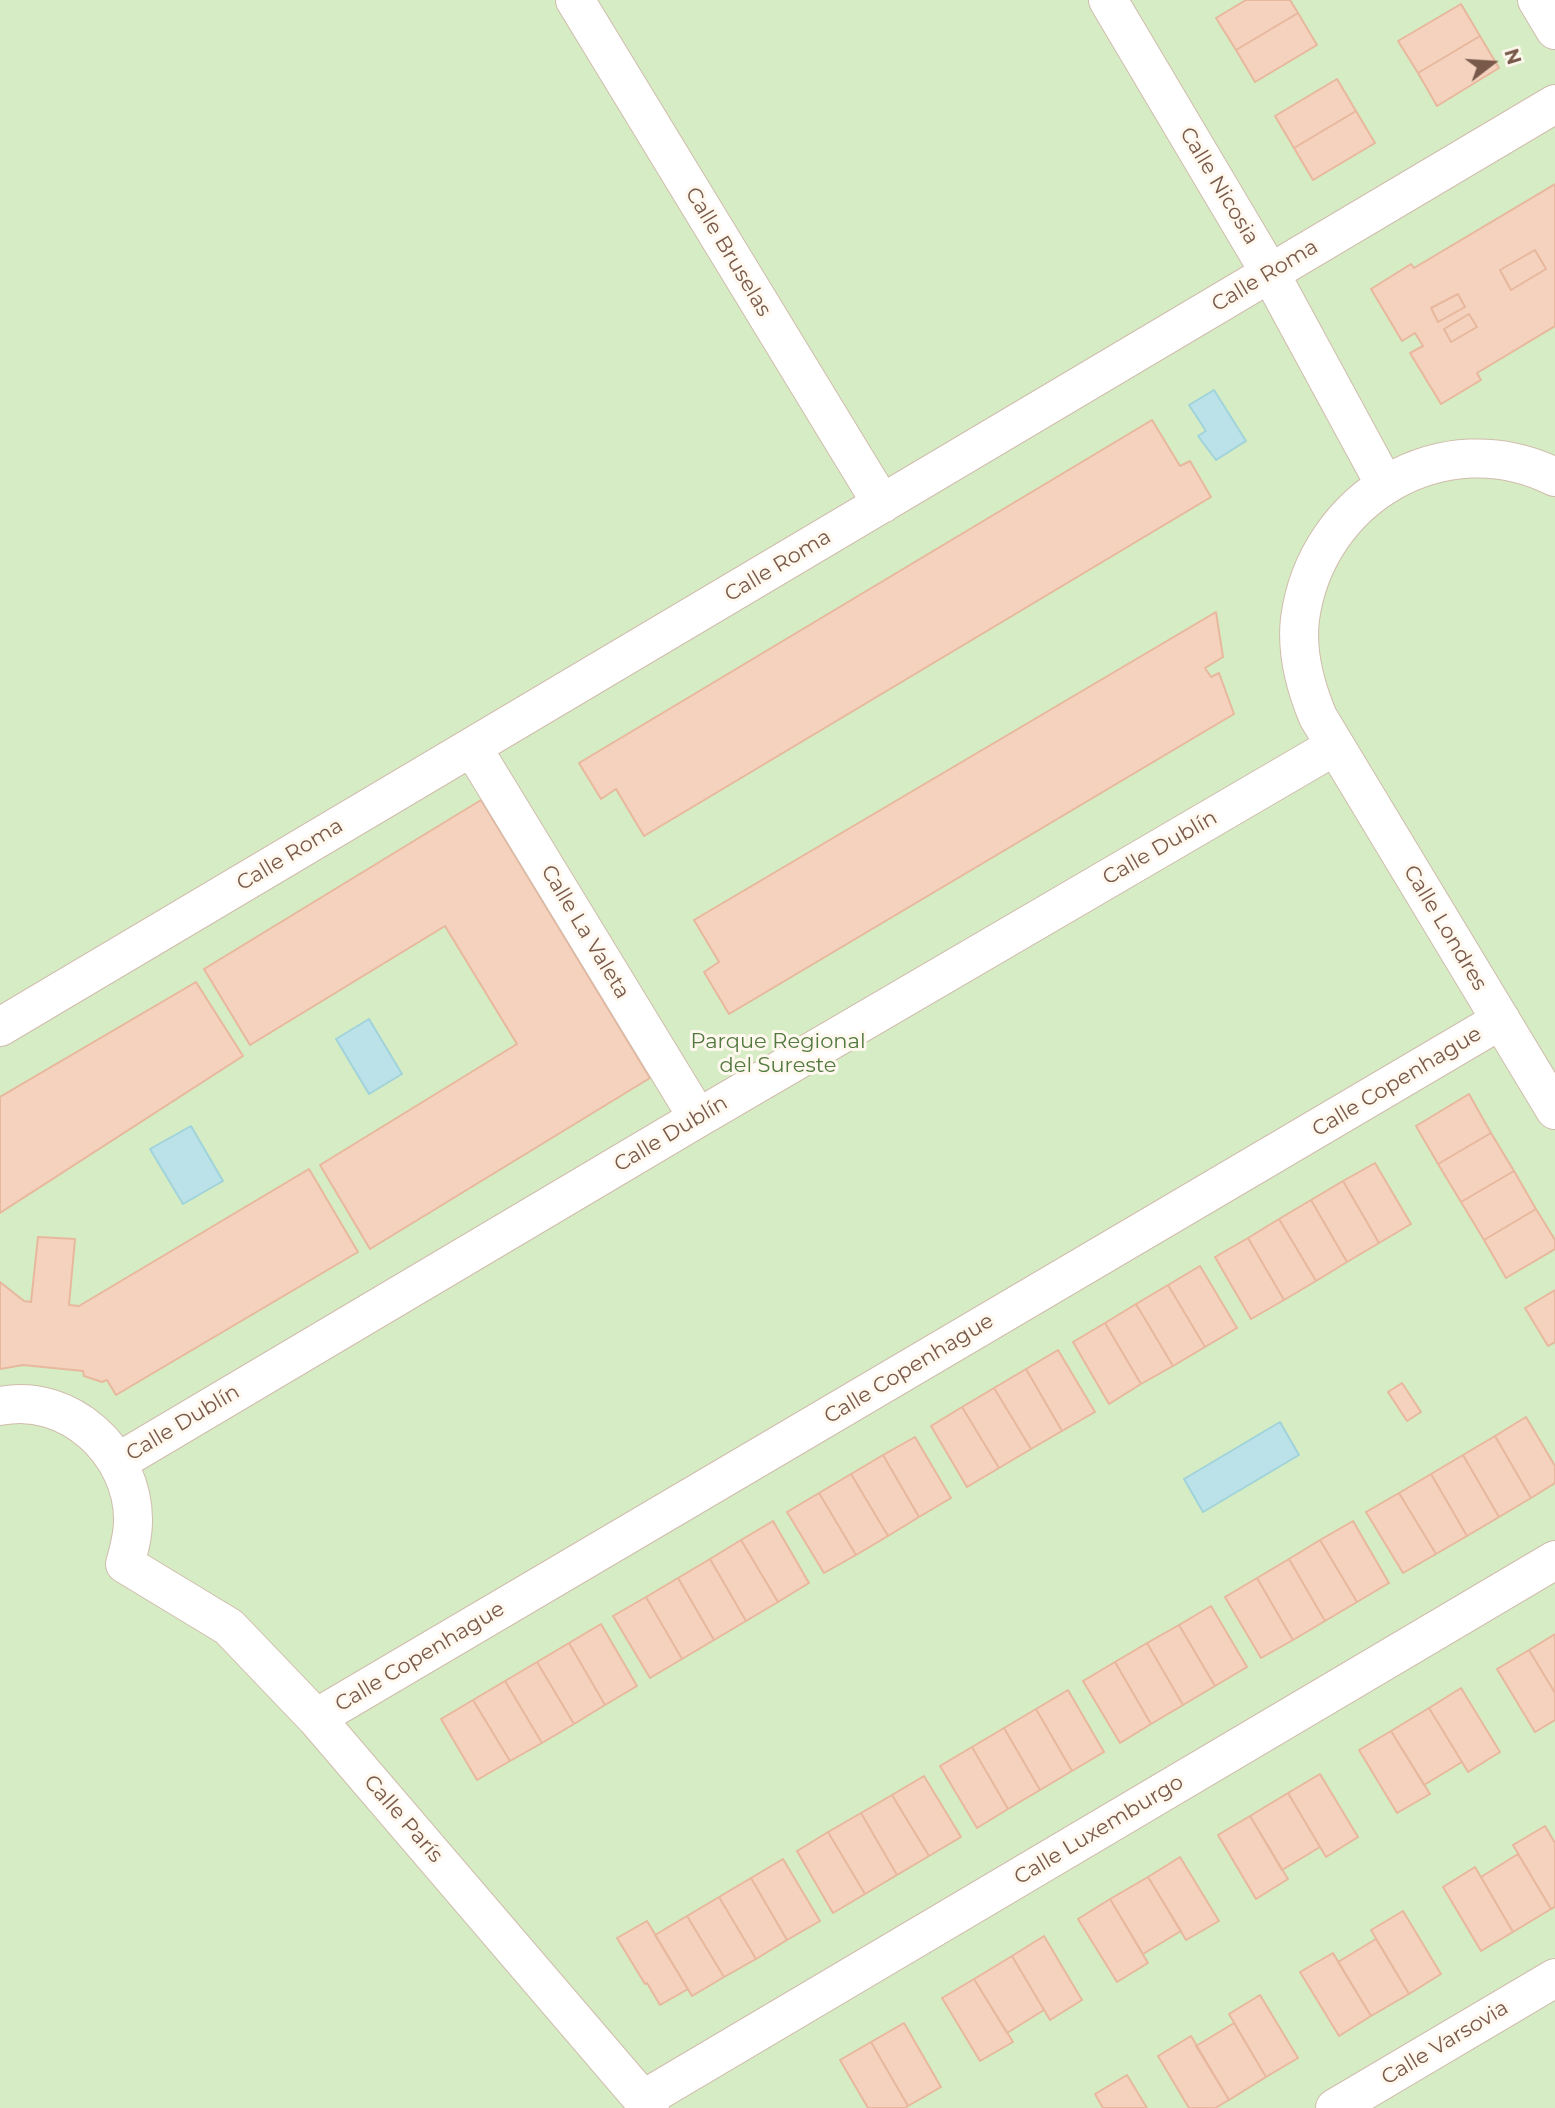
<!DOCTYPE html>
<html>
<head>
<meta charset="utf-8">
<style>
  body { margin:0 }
  #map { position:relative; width:1555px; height:2108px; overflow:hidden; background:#fdf4e8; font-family:Montserrat,sans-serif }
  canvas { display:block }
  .north { position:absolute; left:1457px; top:28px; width:70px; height:70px; -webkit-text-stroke:5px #fff8ef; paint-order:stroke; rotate:73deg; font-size:19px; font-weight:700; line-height:28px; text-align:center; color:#795a4a }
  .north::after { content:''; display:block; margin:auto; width:24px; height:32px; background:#795a4a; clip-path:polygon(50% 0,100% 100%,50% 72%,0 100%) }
</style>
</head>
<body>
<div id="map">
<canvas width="1555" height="2108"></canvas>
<div class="north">N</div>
</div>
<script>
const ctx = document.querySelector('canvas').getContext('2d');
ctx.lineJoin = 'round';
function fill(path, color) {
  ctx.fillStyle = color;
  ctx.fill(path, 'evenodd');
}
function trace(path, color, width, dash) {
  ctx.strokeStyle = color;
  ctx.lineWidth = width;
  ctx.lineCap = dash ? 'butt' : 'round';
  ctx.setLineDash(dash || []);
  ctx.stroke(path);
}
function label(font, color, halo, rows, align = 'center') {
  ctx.font = font + ' Montserrat,sans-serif';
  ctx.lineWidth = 6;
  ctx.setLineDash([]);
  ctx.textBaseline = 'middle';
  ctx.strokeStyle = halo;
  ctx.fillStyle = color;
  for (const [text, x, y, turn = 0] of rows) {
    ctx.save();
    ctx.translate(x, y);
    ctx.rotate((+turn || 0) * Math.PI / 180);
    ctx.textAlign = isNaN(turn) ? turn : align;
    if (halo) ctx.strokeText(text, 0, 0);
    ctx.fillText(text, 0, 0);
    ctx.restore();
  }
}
fill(new Path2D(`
  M0 0H1555V2108H0Z`), '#d6ecc5');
const water = new Path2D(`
  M1214 390 1246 441 1216 460 1198 436 1206 431 1189 405Z
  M369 1019 402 1074 369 1094 336 1039Z
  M191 1126 223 1181 183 1204 150 1149Z
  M1280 1422 1299 1455 1203 1512 1184 1479Z`);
fill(water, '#bbe2e8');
trace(water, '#a1d3da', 2);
const building = new Path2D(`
  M1246 0H1290L1298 13 1236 50 1216 18Z
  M1461 4 1480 36 1418 73 1398 41Z
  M1298 13 1317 45 1255 82 1236 50Z
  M1480 36 1499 68 1437 106 1418 73Z
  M1337 79 1356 111 1294 148 1275 116Z
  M1356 111 1375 143 1313 180 1294 148Z
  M1555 184V326L1477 373 1481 380 1441 404 1410 353 1423 346 1415 333 1402 341 1371 289 1411 264 1414 268ZM1535 250 1546 269 1511 290 1500 270ZM1458 294 1465 307 1438 322 1431 308ZM1469 314 1477 327 1451 342 1444 329Z
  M1535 250 1546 269 1511 290 1500 270Z
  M1458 294 1465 307 1438 322 1431 308Z
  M1469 314 1477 327 1451 342 1444 329Z
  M1152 420 1180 466 1190 461 1211 497 644 836 616 789 601 799 579 763Z
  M1216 612 1223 657 1205 668 1211 677 1219 673 1234 714 729 1014 704 972 719 962 694 920Z
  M481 800 650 1078 370 1249 320 1165 517 1044 445 926 250 1045 204 969Z
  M196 982 243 1056 0 1213V1097Z
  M1469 1094 1491 1133 1438 1164 1416 1126Z
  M1491 1133 1514 1171 1461 1202 1438 1164Z
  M1375 1163 1411 1224 1379 1243 1343 1181Z
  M309 1169 358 1252 116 1395 107 1380 102 1382 84 1376 83 1371 23 1365 0 1369V1282L24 1301 31 1302 38 1237 75 1239 69 1305 79 1306Z
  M1514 1171 1536 1209 1484 1240 1461 1202Z
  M1343 1181 1379 1243 1347 1262 1311 1200Z
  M1311 1200 1347 1262 1316 1281 1279 1219Z
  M1536 1209 1555 1240V1249L1506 1278 1484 1240Z
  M1279 1219 1316 1281 1284 1300 1248 1238Z
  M1248 1238 1284 1300 1251 1319 1215 1257Z
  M1200 1266 1237 1328 1205 1347 1168 1285Z
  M1168 1285 1205 1347 1173 1366 1136 1304Z
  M1555 1290V1342L1548 1346 1525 1308Z
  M1136 1304 1173 1366 1141 1384 1105 1323Z
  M1105 1323 1141 1384 1109 1404 1073 1342Z
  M1058 1350 1095 1412 1062 1431 1026 1369Z
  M1026 1369 1062 1431 1031 1449 994 1388Z
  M1402 1383 1421 1412 1407 1421 1388 1392Z
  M994 1388 1031 1449 999 1468 962 1407Z
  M962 1407 999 1468 967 1487 931 1426Z
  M1526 1417 1555 1466V1483L1531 1498 1495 1436Z
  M1495 1436 1531 1498 1499 1517 1463 1455Z
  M915 1437 951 1498 919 1517 883 1455Z
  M883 1455 919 1517 888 1536 851 1474Z
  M1463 1455 1499 1517 1467 1536 1431 1474Z
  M851 1474 888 1536 856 1555 819 1493Z
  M1431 1474 1467 1536 1436 1554 1399 1493Z
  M819 1493 856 1555 824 1573 787 1512Z
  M1399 1493 1436 1554 1403 1573 1366 1512Z
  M773 1521 809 1583 778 1602 741 1540Z
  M1353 1521 1389 1583 1357 1602 1320 1540Z
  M741 1540 778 1602 746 1621 710 1559Z
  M1320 1540 1357 1602 1325 1621 1289 1559Z
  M710 1559 746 1621 714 1640 678 1578Z
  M1289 1559 1325 1621 1293 1640 1257 1578Z
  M678 1578 714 1640 682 1659 646 1597Z
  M1257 1578 1293 1640 1261 1658 1225 1597Z
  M646 1597 682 1659 650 1678 613 1616Z
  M1211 1606 1247 1667 1215 1686 1179 1625Z
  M601 1624 637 1686 605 1705 569 1643Z
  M1179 1625 1215 1686 1183 1705 1147 1643Z
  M1555 1634V1693L1529 1650Z
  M569 1643 605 1705 574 1724 537 1662Z
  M1147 1643 1183 1705 1151 1724 1115 1662Z
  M1529 1650 1555 1693V1720L1535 1732 1497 1669Z
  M537 1662 574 1724 542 1743 505 1681Z
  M1115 1662 1151 1724 1120 1743 1083 1681Z
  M505 1681 542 1743 510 1761 473 1700Z
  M1461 1688 1500 1752 1468 1772 1429 1708Z
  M1068 1690 1104 1752 1072 1771 1036 1709Z
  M473 1700 510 1761 477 1780 441 1719Z
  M1429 1708 1462 1762 1424 1785 1391 1731Z
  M1036 1709 1072 1771 1040 1790 1004 1728Z
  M1004 1728 1040 1790 1008 1809 972 1747Z
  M1391 1731 1430 1794 1397 1813 1359 1750Z
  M972 1747 1008 1809 977 1828 940 1766Z
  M1320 1774 1358 1837 1326 1857 1288 1793Z
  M924 1776 961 1837 929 1856 892 1795Z
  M1288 1793 1320 1847 1282 1870 1250 1816Z
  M892 1795 929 1856 897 1875 861 1813Z
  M861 1813 897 1875 865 1894 828 1832Z
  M1250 1816 1288 1879 1256 1899 1218 1835Z
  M1545 1826 1555 1843V1907L1551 1909 1513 1845Z
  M828 1832 865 1894 833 1913 797 1851Z
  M1518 1854 1551 1909 1513 1932 1481 1877Z
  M1180 1857 1219 1921 1186 1940 1148 1877Z
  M783 1859 820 1921 787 1940 751 1878Z
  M1475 1867 1513 1932 1481 1951 1443 1887Z
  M1148 1877 1181 1931 1143 1954 1110 1899Z
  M751 1878 787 1940 756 1959 719 1897Z
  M719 1897 756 1959 724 1977 687 1916Z
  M1110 1899 1148 1963 1117 1982 1078 1919Z
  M1403 1911 1441 1974 1409 1994 1371 1930Z
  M687 1916 724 1977 692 1996 655 1935Z
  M647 1921 688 1989 660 2005 647 1983 645 1984 617 1938Z
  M1044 1936 1082 2000 1050 2020 1012 1956Z
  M1376 1939 1409 1994 1371 2016 1338 1962Z
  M1333 1953 1371 2016 1339 2036 1300 1972Z
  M1012 1956 1044 2010 1007 2033 974 1979Z
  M974 1979 1013 2042 980 2061 942 1998Z
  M1260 1995 1298 2058 1266 2077 1229 2014Z
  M904 2023 941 2087 908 2106 871 2042Z
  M1234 2023 1266 2077 1229 2100 1196 2046Z
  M1191 2036 1229 2100 1215 2108H1189L1158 2056Z
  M871 2042 908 2106 905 2108H868L840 2060Z
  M1127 2075 1147 2108H1103L1095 2094Z`);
fill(building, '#f4d2be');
trace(building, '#e7b89e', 2);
const minor = new Path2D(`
  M575 0 882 504
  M1108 0 1270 273 1385 485
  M1537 0 1555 30
  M1555 477C1443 421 1316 498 1300 619 1296 653 1305 686 1318 717L1555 1110
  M472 747 698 1118
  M0 1027 1555 104
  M0 1406C69 1392 134 1453 133 1521 133 1536 129 1550 125 1564L229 1627 316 1718 650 2108
  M118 1462 698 1118 1335 746
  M316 1718 1501 1020
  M644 2099 1555 1560
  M1335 2108 1555 1978`);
trace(minor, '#d0bcac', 40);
trace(minor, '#fff', 38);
label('21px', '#795a4a', '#fff8ef', [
  ["Calle Nicosia",1219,186,59],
  ["Calle Bruselas",728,252,59],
  ["Calle Roma",1265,276,-31],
  ["Calle Roma",778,566,-31],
  ["Calle Dublín",1160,848,-30],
  ["Calle Roma",290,855,-31],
  ["Calle Londres",1445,928,59],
  ["Calle La Valeta",585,932,59],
  ["Calle Copenhague",1397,1082,-31],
  ["Calle Dublín",671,1134,-31],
  ["Calle Copenhague",909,1369,-31],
  ["Calle Dublín",183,1423,-31],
  ["Calle Copenhague",420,1657,-31],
  ["Calle París",403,1819,49],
  ["Calle Luxemburgo",1099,1830,-31],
  ["Calle Varsovia",1445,2043,-31]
]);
label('21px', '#52793f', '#fff8ef', [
  ["Parque Regional",778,1042],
  ["del Sureste",778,1066]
]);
</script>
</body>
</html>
